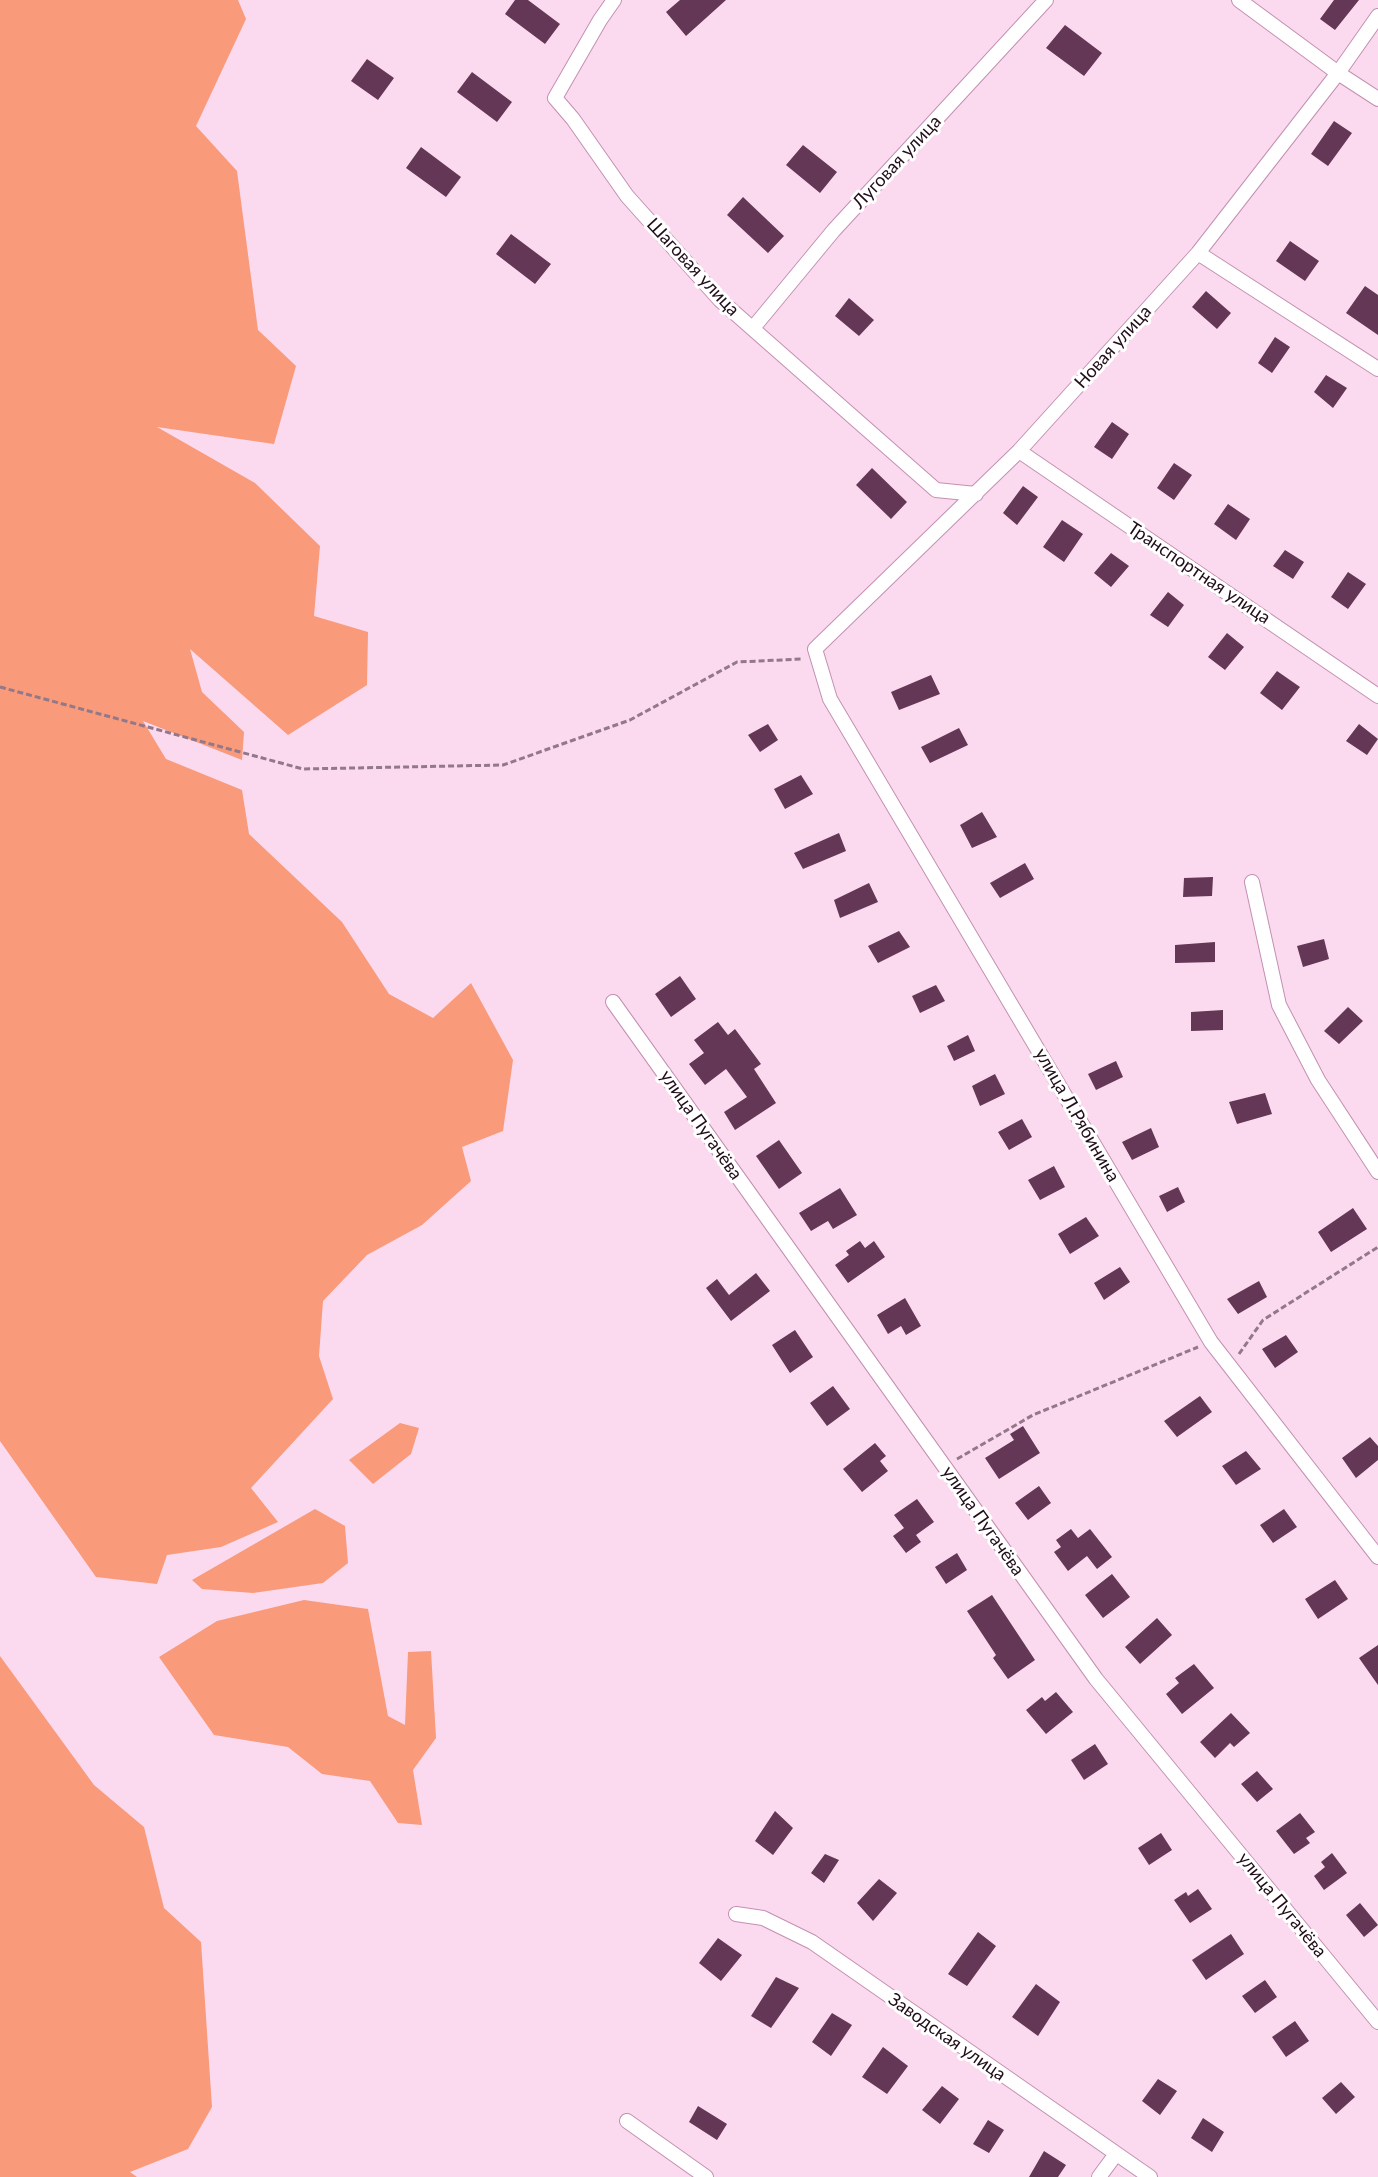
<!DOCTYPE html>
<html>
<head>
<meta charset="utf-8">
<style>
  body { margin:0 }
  canvas { display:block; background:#fbdaef }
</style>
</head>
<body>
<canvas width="1378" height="2177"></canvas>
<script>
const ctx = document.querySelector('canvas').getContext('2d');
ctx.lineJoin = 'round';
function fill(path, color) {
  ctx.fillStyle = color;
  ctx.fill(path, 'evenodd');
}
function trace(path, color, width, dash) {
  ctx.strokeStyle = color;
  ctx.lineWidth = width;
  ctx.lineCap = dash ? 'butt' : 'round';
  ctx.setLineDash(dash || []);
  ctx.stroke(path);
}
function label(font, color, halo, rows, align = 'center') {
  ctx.font = font + ' Lato,sans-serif';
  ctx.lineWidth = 6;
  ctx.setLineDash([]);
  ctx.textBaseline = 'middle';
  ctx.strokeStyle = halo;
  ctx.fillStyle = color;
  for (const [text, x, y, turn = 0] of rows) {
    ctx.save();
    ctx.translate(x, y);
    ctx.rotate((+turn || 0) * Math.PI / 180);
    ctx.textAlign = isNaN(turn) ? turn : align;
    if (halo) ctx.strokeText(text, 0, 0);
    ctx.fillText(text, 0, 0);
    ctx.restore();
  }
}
fill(new Path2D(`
  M0 0H238L246 19 196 126 237 171 258 330 296 366 274 444 157 427 255 483 320 546 314 616 368 632 367 685 288 735 190 649 202 692 244 732 242 760 143 721 166 759 242 790 249 834 342 922 389 994 433 1018 471 983 513 1060 503 1131 462 1147 471 1181 422 1225 367 1255 323 1301 319 1356 333 1399 251 1488 278 1522 221 1547 167 1555 157 1584 96 1577 0 1441Z
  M400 1423 419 1428 411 1454 373 1484 349 1460Z
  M315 1509 345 1526 348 1563 323 1583 253 1593 202 1589 192 1580Z
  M304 1600 368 1609 388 1716 405 1725 408 1652 431 1651 436 1738 413 1770 422 1825 398 1823 370 1781 322 1774 288 1747 214 1735 159 1657 217 1621Z
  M0 1656 94 1785 144 1827 164 1908 201 1942 212 2107 188 2149 130 2172 137 2177H0Z`), '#f99a7a');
fill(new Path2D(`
  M515 0H528L560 24 545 44 505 14Z
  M680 0H726L686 36 666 12Z
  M1334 0H1359L1335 30 1320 19Z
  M1065 25 1102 53 1084 76 1046 48Z
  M367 59 394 78 378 100 351 81Z
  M472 72 512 102 497 122 457 92Z
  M1334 121 1352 133 1328 166 1311 154Z
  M803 145 837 172 820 193 786 165Z
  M421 147 461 177 446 197 406 168Z
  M743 197 784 236 768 253 727 215Z
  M511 234 551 264 535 284 496 254Z
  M1290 241 1319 261 1305 281 1276 261Z
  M1365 286 1378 295V335L1346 313Z
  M1206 291 1231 313 1217 329 1192 307Z
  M849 298 874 320 859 336 835 316Z
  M1275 337 1290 347 1272 373 1258 363Z
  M1326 375 1347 388 1333 408 1314 392Z
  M1112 422 1129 434 1112 459 1094 447Z
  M1174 463 1192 475 1174 500 1157 488Z
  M872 468 907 502 891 519 856 485Z
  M1023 486 1038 497 1017 525 1003 513Z
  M1228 504 1250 519 1236 540 1214 524Z
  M1062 520 1083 534 1064 562 1043 547Z
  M1285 550 1304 562 1293 579 1273 566Z
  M1111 553 1129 566 1111 587 1094 573Z
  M1348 572 1366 584 1348 609 1331 597Z
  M1168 592 1184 605 1168 627 1150 615Z
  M1227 633 1244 647 1225 670 1208 657Z
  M1277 671 1300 687 1282 710 1260 693Z
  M931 675 940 694 899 710 891 692Z
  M768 724 778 740 760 752 748 735Z
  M1359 724 1378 739 1367 755 1346 741Z
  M959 728 968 745 930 763 921 747Z
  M801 775 813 794 785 809 774 789Z
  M982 812 997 837 972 848 960 825Z
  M839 833 846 851 803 869 794 853Z
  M1025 863 1034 879 1000 898 990 883Z
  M1213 877 1212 896 1183 897 1184 878Z
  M869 883 878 902 840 918 834 900Z
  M899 931 910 947 878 963 868 946Z
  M1324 939 1329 959 1303 967 1297 946Z
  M1215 942V962L1175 963V945Z
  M680 976 696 999 671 1017 655 994Z
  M936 985 945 1001 920 1013 912 996Z
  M1348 1007 1363 1021 1339 1044 1324 1031Z
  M1223 1010V1030L1191 1031V1012Z
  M718 1022 728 1035 735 1029 761 1064 754 1069 776 1103 735 1130 724 1112 747 1097 726 1069 705 1085 689 1064 704 1053 694 1040Z
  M968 1035 975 1051 954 1061 947 1046Z
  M1116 1061 1123 1077 1096 1090 1088 1074Z
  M995 1074 1005 1094 980 1106 972 1086Z
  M1265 1093 1272 1114 1237 1124 1229 1102Z
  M1022 1119 1032 1137 1009 1150 998 1132Z
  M1151 1128 1159 1147 1132 1160 1122 1142Z
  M779 1140 802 1173 779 1189 756 1156Z
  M1054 1166 1065 1187 1040 1200 1028 1180Z
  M1178 1187 1185 1202 1167 1212 1159 1196Z
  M840 1188 857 1215 833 1229 828 1221 811 1231 799 1213Z
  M1353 1208 1367 1229 1331 1252 1318 1232Z
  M1086 1217 1099 1236 1070 1254 1058 1234Z
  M860 1241 865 1248 874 1241 885 1257 848 1283 835 1265 849 1255 846 1251Z
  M1120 1267 1130 1282 1104 1300 1094 1283Z
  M756 1273 770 1291 731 1321 706 1288 717 1279 729 1295Z
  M1259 1281 1267 1297 1238 1314 1227 1299Z
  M905 1298 921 1326 906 1335 901 1326 888 1334 877 1315Z
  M795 1330 813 1357 790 1373 772 1345Z
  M1286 1335 1298 1352 1275 1368 1262 1349Z
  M833 1386 850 1409 827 1426 810 1403Z
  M1200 1396 1212 1412 1177 1437 1164 1421Z
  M1023 1426 1040 1453 999 1479 985 1458 1014 1440 1010 1434Z
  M1370 1437 1378 1446V1460L1356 1478 1342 1458Z
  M875 1443 886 1456 880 1461 888 1471 862 1492 843 1469Z
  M1246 1451 1261 1469 1236 1485 1222 1466Z
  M1039 1486 1051 1503 1028 1520 1015 1503Z
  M917 1499 934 1522 916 1535 921 1542 906 1553 893 1536 904 1528 894 1515Z
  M1284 1509 1297 1527 1273 1543 1260 1525Z
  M1071 1529 1078 1538 1090 1529 1112 1557 1097 1569 1087 1556 1068 1571 1054 1552 1061 1547 1056 1540Z
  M957 1553 967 1570 946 1584 935 1567Z
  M1112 1574 1130 1597 1103 1618 1085 1595Z
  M1335 1580 1348 1599 1318 1619 1305 1599Z
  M992 1595 1035 1660 1008 1679 993 1658 996 1655 967 1611Z
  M1157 1618 1172 1635 1140 1664 1125 1647Z
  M1378 1645V1685L1359 1658Z
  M1194 1664 1214 1688 1182 1714 1166 1694 1179 1683 1175 1678Z
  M1056 1692 1073 1712 1046 1734 1026 1710 1042 1697 1045 1701Z
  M1231 1713 1250 1733 1234 1747 1230 1743 1215 1758 1200 1742Z
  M1095 1744 1108 1764 1084 1780 1071 1760Z
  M1257 1771 1273 1789 1257 1802 1241 1784Z
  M775 1811 793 1828 773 1855 755 1841Z
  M1300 1813 1315 1832 1306 1838 1310 1843 1294 1854 1276 1831Z
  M1161 1833 1172 1850 1149 1865 1138 1848Z
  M1332 1853 1347 1873 1324 1890 1314 1876 1325 1867 1321 1862Z
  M825 1854 839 1860 824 1883 811 1873Z
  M879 1879 897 1893 873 1921 857 1903Z
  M1198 1889 1212 1909 1190 1923 1174 1900 1186 1892 1188 1896Z
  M1360 1903 1378 1925 1364 1937 1346 1915Z
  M978 1932 996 1946 967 1986 948 1974Z
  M1231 1934 1244 1954 1206 1980 1192 1960Z
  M718 1938 742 1955 721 1981 699 1963Z
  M776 1977 799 1988 771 2028 751 2016Z
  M1265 1980 1277 1997 1255 2013 1242 1996Z
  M1036 1984 1060 2002 1038 2036 1012 2017Z
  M832 2013 852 2025 831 2056 812 2042Z
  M1295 2021 1309 2041 1286 2057 1272 2037Z
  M883 2047 908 2066 887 2094 862 2077Z
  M1158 2079 1177 2091 1160 2115 1142 2101Z
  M1341 2082 1355 2097 1336 2114 1322 2098Z
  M942 2086 959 2099 940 2124 922 2110Z
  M698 2106 727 2124 717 2140 689 2122Z
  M1203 2118 1224 2132 1212 2152 1191 2138Z
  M988 2120 1004 2130 989 2153 973 2144Z
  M1044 2151 1066 2165 1058 2177H1029Z`), '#633755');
const street = new Path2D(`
  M614 0 600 20 555 98 573 119 627 196 720 300 936 490 976 494
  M1239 0 1338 73 1378 99
  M1378 16 1338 73 1198 253 1019 451 815 649 830 699 1211 1342 1378 1557
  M1198 253 1378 369
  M753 328 834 230 1046 0
  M1019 451 1378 696
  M1252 882 1279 1005 1318 1080 1378 1172
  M613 1002 1096 1679 1378 2022
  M736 1914 763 1918 812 1942 1150 2177
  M627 2121 706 2177
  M1099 2177 1116 2154`);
trace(street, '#c390b2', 16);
trace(new Path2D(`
  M0 687 303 769 503 765 630 720 737 662 802 659
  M1239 1354 1263 1320 1378 1247
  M957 1459 1033 1415 1198 1347`), '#927889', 3, [6, 3]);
trace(street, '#fff', 14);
label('18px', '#200d1a', '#fff', [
  ["Луговая улица",897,162,-47],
  ["Шаговая улица",693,267,47],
  ["Новая улица",1113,347,-48],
  ["Транспортная улица",1199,573,34],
  ["улица Л.Рябинина",1077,1115,60],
  ["улица Пугачёва",701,1125,55],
  ["улица Пугачёва",983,1521,55],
  ["улица Пугачёва",1282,1905,51],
  ["Заводская улица",947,2037,35]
]);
</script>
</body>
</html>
